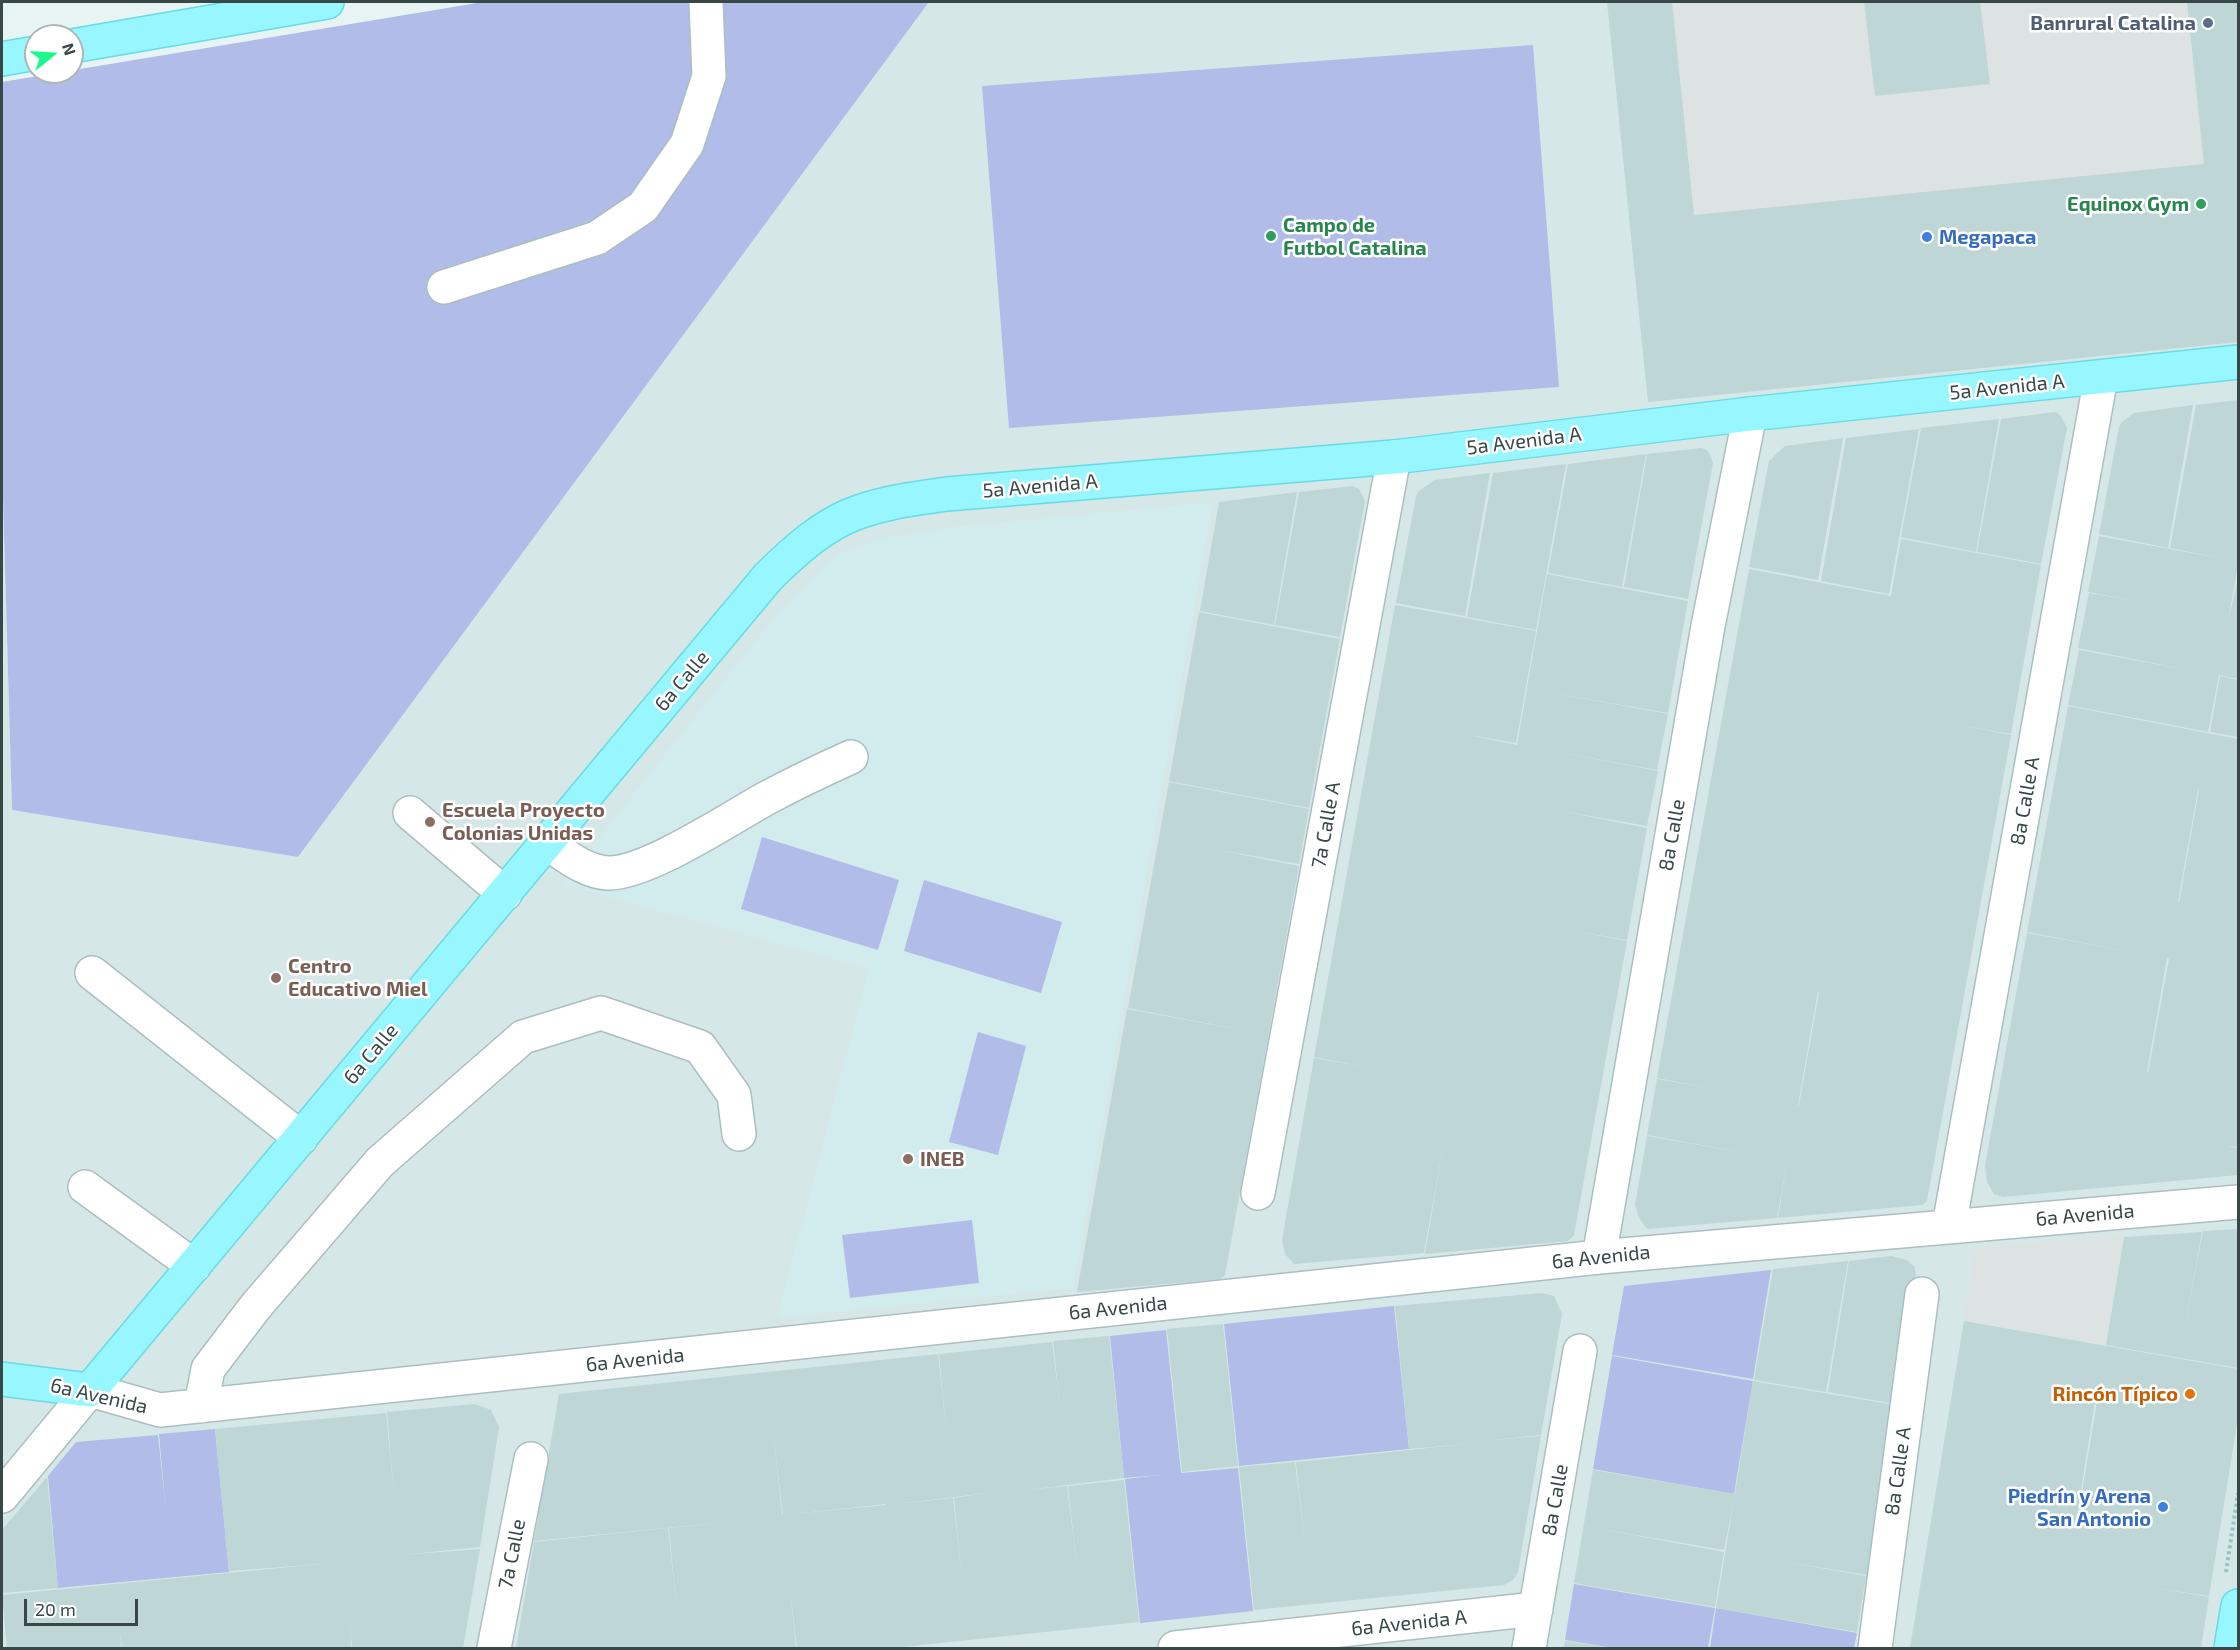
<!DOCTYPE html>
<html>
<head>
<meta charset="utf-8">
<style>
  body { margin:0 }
  #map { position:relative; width:2240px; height:1650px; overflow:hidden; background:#e8f3f4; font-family:"Exo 2",sans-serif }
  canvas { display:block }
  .frame { position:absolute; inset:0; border:3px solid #374847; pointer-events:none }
  .north { position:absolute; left:24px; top:24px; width:60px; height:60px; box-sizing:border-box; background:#fff; border:2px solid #afb6b5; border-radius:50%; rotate:72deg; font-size:16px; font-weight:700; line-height:24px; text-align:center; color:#374847 }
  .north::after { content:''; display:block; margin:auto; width:21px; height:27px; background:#1afa8c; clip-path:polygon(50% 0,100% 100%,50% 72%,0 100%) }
  .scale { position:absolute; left:24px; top:1599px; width:114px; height:27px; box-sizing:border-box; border:3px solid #374847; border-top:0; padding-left:8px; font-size:18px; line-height:21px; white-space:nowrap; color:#374847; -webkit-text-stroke:4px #fff; paint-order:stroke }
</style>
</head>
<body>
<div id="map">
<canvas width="2240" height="1650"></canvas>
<div class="frame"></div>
<div class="north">N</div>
<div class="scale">20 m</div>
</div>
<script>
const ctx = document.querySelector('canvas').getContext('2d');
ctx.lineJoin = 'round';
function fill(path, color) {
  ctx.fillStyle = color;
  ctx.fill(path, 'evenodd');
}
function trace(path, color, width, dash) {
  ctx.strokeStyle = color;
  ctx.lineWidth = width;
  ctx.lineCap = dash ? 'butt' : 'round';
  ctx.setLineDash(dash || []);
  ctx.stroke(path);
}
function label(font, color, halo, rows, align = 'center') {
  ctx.font = font + ' "Exo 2",sans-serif';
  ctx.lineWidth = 5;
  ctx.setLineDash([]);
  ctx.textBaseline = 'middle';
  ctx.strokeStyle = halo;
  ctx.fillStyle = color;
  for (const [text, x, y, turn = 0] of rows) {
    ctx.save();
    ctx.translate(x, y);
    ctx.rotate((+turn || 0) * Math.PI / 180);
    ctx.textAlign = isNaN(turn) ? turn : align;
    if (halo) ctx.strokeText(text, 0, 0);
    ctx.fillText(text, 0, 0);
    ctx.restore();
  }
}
fill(new Path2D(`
  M929 2H2238V1648H2V463L12 810 298 857Z`), '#d6e7e8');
fill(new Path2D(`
  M1213 502 1073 1288 777 1318 869 969 562 884 761 634 826 563 839 554 853 547 888 537 961 526Z`), '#d2ebed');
fill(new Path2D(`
  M483 2H929L298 857 12 810 2 463V82Z
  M1533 45 1559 387 1009 428 982 86Z
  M762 837 899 880 878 950 741 909Z
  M924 880 1062 922 1041 993 904 951Z
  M978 1032 1026 1046 998 1155 949 1142Z
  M972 1220 979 1283 850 1298 842 1235Z
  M1771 1270 1753 1379 1612 1355 1624 1286Z
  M1394 1306 1409 1449 1239 1466 1224 1324Z
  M1166 1330 1181 1473 1238 1468 1253 1611 1140 1623 1125 1479 1161 1475 1124 1478 1110 1336Z
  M1612 1356 1753 1381 1734 1494 1593 1469Z
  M215 1429 229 1572 58 1588 48 1476 76 1442 158 1435 166 1511 159 1434Z
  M1574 1584 1715 1608 1708 1648H1613L1565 1640Z
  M1716 1608 1857 1633 1854 1648H1710Z`), '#b1bce8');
fill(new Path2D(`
  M1672 2H2187L2204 164 1694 215Z
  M2123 1237 2105 1345 1964 1320 1976 1247Z`), '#dde2e2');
fill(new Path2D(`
  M1607 2H1672L1694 215 2204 164 2187 2H2238V342L1648 402Z
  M1864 2H1980L1990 84 1875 96Z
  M2238 400V565L2228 621 2238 579V679L2219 675 2208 732 2068 705 2079 650 2188 670 2078 648 2089 593 2141 602 2088 592 2099 536 2224 559 2170 548 2196 405Z
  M2193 405 2168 548 2099 534 2119 427 2122 422 2134 413Z
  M2055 412 2061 416 2067 428 2041 564 1977 552 2001 419Z
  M1999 419 1976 552 1901 537 1921 428Z
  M1919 429 1889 594 1821 581 1846 438Z
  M1843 438 1818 580 1749 567 1769 461 1785 446Z
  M1702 448 1708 451 1713 463 1688 599 1624 587 1647 454Z
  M1646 454 1622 587 1548 573 1568 464Z
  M1566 464 1536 630 1467 617 1493 473Z
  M1490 473 1465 616 1396 603 1416 496 1419 491 1435 480Z
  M1353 486 1359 489 1365 501 1340 637 1275 625 1299 492Z
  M1297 492 1274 625 1200 611 1219 502Z
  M1901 539 2041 565 2011 734 1959 725 2011 735 1927 1201 1922 1205 1778 1218 1787 1161 1777 1218 1647 1229 1639 1218 1635 1205 1647 1136 1757 1155 1647 1135 1657 1079 1709 1088 1657 1078 1749 569 1891 596ZM1818 991 1819 992 1799 1105H1798Z
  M1547 574 1688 601 1668 713 1537 690 1668 714 1657 770 1547 750 1658 771 1647 826 1561 811 1647 828 1627 940 1574 931 1627 941 1574 1235 1568 1241 1425 1254 1444 1140 1424 1253 1294 1264 1285 1254 1282 1240 1314 1058 1366 1067 1314 1057 1395 605 1536 631 1516 743 1464 734 1517 745Z
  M1199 612 1340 639 1309 808 1169 781Z
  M2220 676 2238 680V737L2210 732Z
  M2068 706 2238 739V1147L2226 1146 2238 1148V1175L2003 1197 1994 1194 1987 1182 1985 1166 2027 933 2137 953 2027 932ZM2198 789H2199L2179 903 2178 902ZM2167 958 2169 959 2148 1073 2147 1072Z
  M1169 782 1309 809 1299 864 1213 849 1299 866 1225 1275 1220 1279 1077 1292 1127 1009 1258 1033 1128 1008Z
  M2238 1229V1368L2106 1345 2124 1237 2202 1232 2183 1337 2203 1231Z
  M1891 1256 1907 1260 1914 1266 1916 1273 1895 1404 1828 1392 1849 1261Z
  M1848 1261 1826 1392 1754 1380 1773 1269Z
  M1542 1293 1554 1296 1562 1314 1541 1435 1483 1441 1541 1436 1518 1572 1513 1580 1504 1585 1254 1610 1239 1467 1295 1462 1305 1544 1296 1462 1466 1444 1409 1449 1395 1306Z
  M1964 1321 2238 1369V1418L2209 1596 2155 1588 2209 1597 2201 1648H1910ZM2095 1401 2097 1402 2078 1516H2077Z
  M1223 1324 1238 1466 1182 1472 1167 1329Z
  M1109 1336 1124 1478 1027 1490 1067 1486 1077 1568 1068 1486 1124 1480 1139 1622 893 1648H797L790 1589 796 1648H516L534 1542 668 1528 677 1611 669 1528 726 1522 534 1541 559 1394 938 1354 947 1437 939 1354 1052 1342 1060 1407 1053 1341ZM773 1432 783 1515 748 1519 782 1515ZM988 1493 954 1498 962 1580 953 1498 896 1504ZM886 1504V1505L792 1514Z
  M1753 1381 1895 1405 1867 1575 1780 1561 1866 1576 1857 1632 1716 1608 1734 1500 1724 1550 1595 1528 1724 1552 1715 1607 1574 1583 1593 1470 1735 1494Z
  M475 1404 491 1410 499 1427 480 1547 400 1555 480 1549 463 1648H352L350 1622 351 1648H122L120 1632 121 1648H7L2 1595 321 1564 229 1571 215 1429 386 1413 394 1495 387 1412Z
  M47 1477 58 1588 2 1593V1530Z
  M1565 1641 1604 1647V1648H1564Z`), '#bed6d5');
const minor = new Path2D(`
  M444 287 597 238 643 207 687 144 709 76 706 2
  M410 813 505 894
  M547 843C565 855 585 872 608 873 646 874 729 819 765 799 793 784 822 770 851 757
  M92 973 301 1138
  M85 1187 194 1266
  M1258 1193 1394 457
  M1949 1226 2101 377
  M1599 1257 1708 626 1750 414
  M201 1406 208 1369 256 1306 380 1162 523 1037 601 1013 700 1047 734 1095 739 1134
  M2 1496 90 1390 160 1410 1599 1257 2238 1202
  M494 1648 531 1459
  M1175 1648 1536 1609
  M1529 1648 1580 1351
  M1875 1648 1922 1294`);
const major = new Path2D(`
  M72 46 327 2
  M2 59 36 53
  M2 1379 90 1390 768 577C833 513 858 506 947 494L1394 457 1750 414 2238 362
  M2231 1648 2238 1606`);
trace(minor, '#abbfc0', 36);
trace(major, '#67dce4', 36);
trace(new Path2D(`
  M2226 1572 2238 1493`), '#9cc1c1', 4, [3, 3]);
trace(minor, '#fff', 33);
trace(major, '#97f6fe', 33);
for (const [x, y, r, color] of [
  [2208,23,6,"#5c6f8a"],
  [2201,204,6,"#2e9e5b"],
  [1271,236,6,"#2e9e5b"],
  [1927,237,6,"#3f7fe0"],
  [430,822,6,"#8d6e63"],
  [276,978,6,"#8d6e63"],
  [908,1159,6,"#8d6e63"],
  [2190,1394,6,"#e8710a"],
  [2163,1507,6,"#3f7fe0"]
]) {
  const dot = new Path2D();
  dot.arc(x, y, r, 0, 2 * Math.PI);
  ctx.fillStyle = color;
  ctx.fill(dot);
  trace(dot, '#fff', 2);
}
label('bold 20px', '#4e5e75', '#fff', [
  ["Banrural Catalina",2196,23]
], 'right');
label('bold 20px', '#27864d', '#fff', [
  ["Equinox Gym",2189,204],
  ["Campo de",1283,225,"left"],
  ["Futbol Catalina",1283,248,"left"]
], 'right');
label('bold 20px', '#366cbe', '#fff', [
  ["Megapaca",1939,237],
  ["Piedrín y Arena",2151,1496,"right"],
  ["San Antonio",2151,1519,"right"]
], 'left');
label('20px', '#374847', '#fff', [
  ["5a Avenida A",2007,387,-6],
  ["5a Avenida A",1524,441,-7],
  ["5a Avenida A",1040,486,-5],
  ["6a Calle",682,681,-50],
  ["8a Calle A",2025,801,-80],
  ["7a Calle A",1326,825,-80],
  ["8a Calle",1672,835,-80],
  ["6a Calle",371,1054,-50],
  ["6a Avenida",2085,1215,-5],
  ["6a Avenida",1601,1257,-6],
  ["6a Avenida",1118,1308,-6],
  ["6a Avenida",635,1360,-6],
  ["6a Avenida",99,1396,13],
  ["8a Calle A",1898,1471,-82],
  ["8a Calle",1555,1500,-80],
  ["7a Calle",512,1554,-79],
  ["6a Avenida A",1409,1623,-6]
]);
label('bold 20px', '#785e54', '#fff', [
  ["Escuela Proyecto",442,810],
  ["Colonias Unidas",442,833],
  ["Centro",288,966],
  ["Educativo Miel",288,989],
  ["INEB",920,1159]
], 'left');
label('bold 20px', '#c56008', '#fff', [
  ["Rincón Típico",2178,1394]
], 'right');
</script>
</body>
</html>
